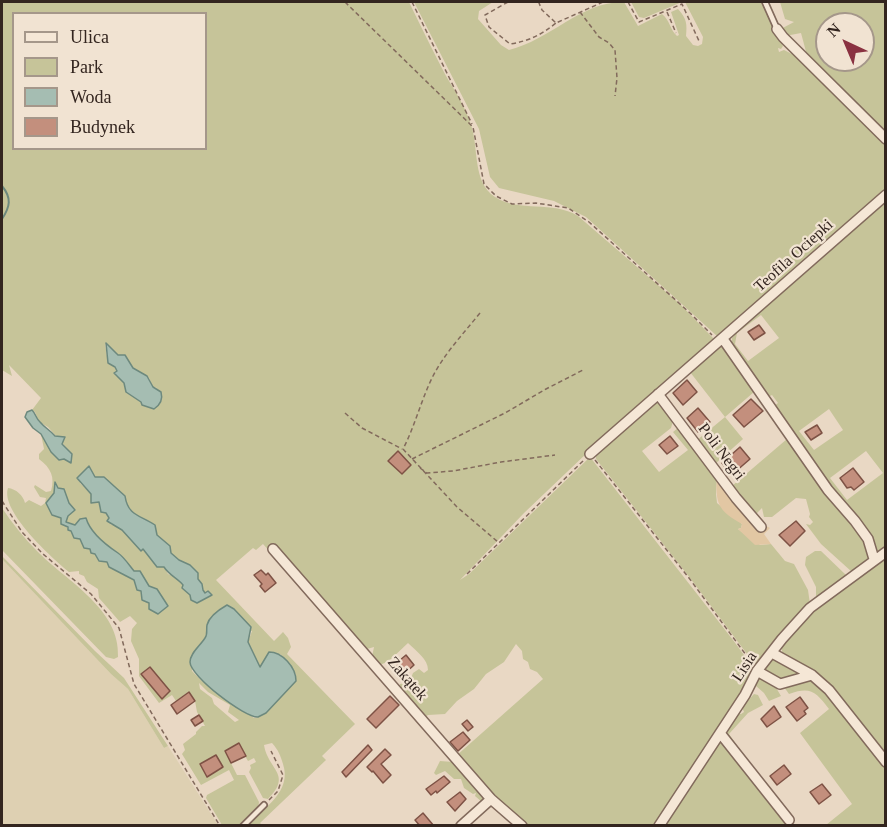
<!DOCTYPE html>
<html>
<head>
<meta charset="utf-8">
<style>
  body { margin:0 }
  #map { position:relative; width:887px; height:827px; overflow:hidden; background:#e9d8c4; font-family:"Times New Roman",serif }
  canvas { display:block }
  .frame { position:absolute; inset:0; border:3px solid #33251f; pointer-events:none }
  .legend { position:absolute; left:12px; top:12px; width:195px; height:138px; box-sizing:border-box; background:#f1e3d2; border:2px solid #a5978a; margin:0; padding:8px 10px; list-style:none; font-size:18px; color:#33251f }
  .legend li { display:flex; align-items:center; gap:12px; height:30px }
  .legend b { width:30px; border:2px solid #a5978a }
  .north { position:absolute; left:815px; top:12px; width:60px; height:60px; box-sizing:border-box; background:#f1e3d2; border:2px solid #a5978a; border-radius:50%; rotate:316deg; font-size:16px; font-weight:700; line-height:24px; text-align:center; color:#33251f }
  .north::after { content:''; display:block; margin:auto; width:21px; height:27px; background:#8a3241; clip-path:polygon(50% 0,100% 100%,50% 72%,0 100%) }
</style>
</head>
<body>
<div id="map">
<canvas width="887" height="827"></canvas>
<div class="frame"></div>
<ul class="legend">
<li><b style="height:8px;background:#f5e7d6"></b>Ulica</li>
<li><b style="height:16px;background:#c6c499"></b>Park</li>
<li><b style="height:16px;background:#a5bdb2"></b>Woda</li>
<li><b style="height:16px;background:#c38f7d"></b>Budynek</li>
</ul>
<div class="north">N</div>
</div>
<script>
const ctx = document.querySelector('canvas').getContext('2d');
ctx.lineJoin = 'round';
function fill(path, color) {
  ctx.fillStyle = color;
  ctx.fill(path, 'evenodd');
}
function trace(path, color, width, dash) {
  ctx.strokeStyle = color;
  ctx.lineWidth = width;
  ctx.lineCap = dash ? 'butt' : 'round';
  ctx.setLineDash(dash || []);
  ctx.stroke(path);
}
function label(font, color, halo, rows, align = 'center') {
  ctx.font = font + ' "Times New Roman",serif';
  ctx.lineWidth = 4.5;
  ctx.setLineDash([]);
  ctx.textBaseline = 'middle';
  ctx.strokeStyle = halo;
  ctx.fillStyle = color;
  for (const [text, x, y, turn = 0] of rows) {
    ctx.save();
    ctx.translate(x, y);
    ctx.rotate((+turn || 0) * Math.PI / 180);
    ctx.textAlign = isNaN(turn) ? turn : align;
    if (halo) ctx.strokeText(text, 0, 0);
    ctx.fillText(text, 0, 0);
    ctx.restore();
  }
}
fill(new Path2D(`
  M2 559 111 674 128 689 164 748 168 746 218 825H2Z`), '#ded0b2');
fill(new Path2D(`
  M2 2H409C421 27 433 51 446 76 455 91 466 108 471 125 479 148 472 182 495 197 520 213 552 200 578 216L680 304 713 338V343L588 452 524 513 460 580 469 574 590 457 733 640 752 666 754 672 655 825H525L487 801 482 802 475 796 476 793 473 794 464 788 461 779H454L445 771 436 775 434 773 440 761 453 762 456 756 543 679 537 672 530 669 528 662 523 659 522 651 516 644 504 662 486 674 474 689 457 701 445 714 428 715 425 717 399 688 400 684 409 683 413 673 419 669 424 673 428 670C428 659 416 651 408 643L389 661 380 665 372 657 374 647 367 649C353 636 341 622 330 606L324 604 319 607 263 544 256 550 253 548 216 580 274 641 283 632 288 638 291 647 287 654 355 724 322 756 326 760 260 823 262 825H247C265 808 292 791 283 764 280 755 279 751 272 743L264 745C268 770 293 774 268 799L263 798 249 772 251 768 250 765 256 762 254 758 248 761 245 756 231 763 237 775H245L259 802 258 809 241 825H222L206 798 207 795 234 780 229 770 201 785 182 754 185 750 183 744 196 734V732L202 726H205L197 712 195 701 188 692 176 701 172 695 159 703 139 676V659L131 641 132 629 137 623 130 616 120 622 99 598 98 589 87 582 84 576 79 574V571L69 572C52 558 0 511 8 488 16 489 23 495 25 503L29 500 41 506 45 503 46 498 40 497 34 487 35 485 46 492 51 491C55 477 51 468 39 459V454L44 449 41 434C48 446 54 461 71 457L72 454 48 427 39 422 35 412 32 410 41 398 9 365 12 376 2 370ZM14 14H206V148H14ZM105 344 109 346 118 355H125L133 368 149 378 153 387 157 388 142 403 132 394 126 392 124 383 114 373 117 371 111 362H108ZM81 481 180 564 194 569 198 573V579L205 593 204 599 197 603 177 578 168 574 164 567 154 561 119 526 114 523 111 525 106 513 100 509 99 502 80 483ZM54 493 67 518 66 522 75 525 107 550C90 543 68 537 62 517L52 514 51 509ZM252 631 248 642 260 667 265 659 280 654 292 667 296 675 258 717 254 718 202 681 192 671 198 647 205 638 207 632ZM199 683 208 692 230 705 228 712 239 720 235 722 214 704 212 698 200 689Z
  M414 2H493L479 11 478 19 501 45 509 50C550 40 582 1 624 2L638 26 662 14C670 20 670 30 677 36L679 35 671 12 678 9C687 19 687 24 686 36L693 45 698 46 702 44 703 37 685 2H682L644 18 639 17 631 2H763L783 46 781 49 778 48 779 52 784 50 800 58 885 142V193L721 335 717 336 586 217 554 201 499 188 490 177 479 129Z
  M780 2H885V137L808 59 801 33 785 36 779 30 794 22 785 19ZM827 24H863V60H827Z
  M885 200V549L876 555 774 406 778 403 772 395 768 397 732 347V338L745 323ZM761 315 779 338 748 361 735 344 737 333ZM829 409 843 430 814 450 799 431ZM866 451 883 473 847 500 830 478Z
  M719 345H722L760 394 757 396 754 392 725 417 743 439 715 464 696 441 725 417 690 372 699 361 709 357Z
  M653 403H660L673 421 671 428 642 451 659 472 688 450 673 432 679 427 717 476 716 494 717 503 742 524 741 528 738 529 760 545 771 544 785 561 794 564 808 590 810 604 756 666 690 578 596 459V454Z
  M787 439 861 533 870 558 852 572 821 544 806 524 810 525 813 522 809 517 810 514 806 499 796 498 772 517H764L762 508 757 513V517L729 482 732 486Z
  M2 508C12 523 24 538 37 551 66 581 121 609 118 657L114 659 106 657 2 550Z
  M815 551H821L846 575 843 580 816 599V587L805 565 806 557Z
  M885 555V759L836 694 782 654V646L808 614 819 607Z
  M2 556 95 651 124 678 168 746 164 748 128 689 111 674 2 559Z
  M774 659 803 675C790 678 769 685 765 667L770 660Z
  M760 675 775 686 781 696 769 701 764 693 756 686V679Z
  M810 678 822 687 885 767V825H826L852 804 800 733 829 709C816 692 811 686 789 694L784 687Z
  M754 694 758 695 763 705 748 713 729 734 751 766 728 737 725 729 736 713 741 714 744 712 742 707Z
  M723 740 780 816 790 825H664L718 742Z`), '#c6c499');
fill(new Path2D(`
  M717 476 760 531 766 526 770 528 764 534 771 544 755 545 738 529 741 528 742 524C718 511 715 503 717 476Z`), '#e2c7a3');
const water = new Path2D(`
  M106 343 118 355H125L133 368 147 376 153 387 161 392C163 399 160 405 154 409L142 405 141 402 126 392 124 383 114 373 117 371 115 367 108 363Z
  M32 410C36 414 36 419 40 422 45 428 50 430 55 436L65 437 62 444 72 454 71 463 64 459 59 460 51 452 41 434 33 428 25 417 27 412Z
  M89 466 95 477H104L125 496C128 516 140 515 155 525L157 535 170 546 171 553 179 560 190 565 198 573V579L202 584 203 590 205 593 208 591 212 595 197 603 191 600 190 595 182 588 183 585C177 578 169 575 164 567H157L143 549 141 551 122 530 107 521 109 518 106 513 101 512 99 502 91 503V494L77 478Z
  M55 482 58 488 64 489 69 503 75 510 68 516 66 522 75 525 80 519 86 518C90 532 106 545 118 553 124 557 129 565 134 571H140L149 586 157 589 168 606 158 614 149 609V603L142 600 141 591 137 590 134 580 109 567 107 562 99 561 95 554 91 553 90 549 84 548 80 539 74 538 71 531 68 530V527L61 524V518L52 515 46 503 54 493Z
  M227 605 234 609 251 627 248 642 260 667 269 652C282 652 296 667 296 681L266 713 258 717C245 718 190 676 190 662 190 653 200 646 205 638 208 634 206 630 207 625 209 617 220 609 227 605Z`);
fill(water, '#a5bdb2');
trace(water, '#6d897e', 1.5);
trace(new Path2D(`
  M2 186C12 198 10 207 2 219`), '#6d897e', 2);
const building = new Path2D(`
  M759 325 765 333 754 340 748 332Z
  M687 380 697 392 683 405 673 393Z
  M751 399 763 411 744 427 733 415Z
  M698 408 710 422 698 432 687 418Z
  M817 425 822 433 811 440 805 432Z
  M670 436 678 446 667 454 659 445Z
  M740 447 750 459 735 472 731 469 728 471 722 463Z
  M398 451 411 465 402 474 388 461Z
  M853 468 864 482 854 490 851 487 847 488 840 478Z
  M796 521 805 531 790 546 779 535Z
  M261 570 266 575 268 573 276 583 265 592 260 586 262 584 254 575Z
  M406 655 414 665 402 676 393 666Z
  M150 667 170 691 162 699 141 674Z
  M189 692 195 701 177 714 171 705Z
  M390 696 399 705 376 728 367 719Z
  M800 697 808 708 804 711 806 714 797 721 786 707Z
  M774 706 781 717 767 727 761 719Z
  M199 715 203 721 195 726 191 720Z
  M467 720 473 727 468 731 462 724Z
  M463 732 470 740 458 751 450 742Z
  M239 743 246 756 231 763 225 751Z
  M368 745 372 750 346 777 342 772Z
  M385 749 391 755 381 764 391 775 383 783 373 771 372 772 367 767Z
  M216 755 223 767 207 777 200 764Z
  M784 765 791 774 777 785 770 776Z
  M444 776 450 782 437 793 436 791 431 795 426 789Z
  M822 784 831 795 819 804 810 792Z
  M460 792 466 799 455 811 447 802Z
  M423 813 434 826H420L415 820Z`);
fill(building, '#c38f7d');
trace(building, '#7e5245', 1.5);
const service = new Path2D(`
  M765 2 777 29
  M243 826 264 805`);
const minor = new Path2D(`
  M777 29 783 37 886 139
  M723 339 828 490 855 521 868 539 874 559
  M658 394 736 498 761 527
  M590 454 886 195
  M273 549 491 799 522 826
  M772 653 812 675 829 690 886 762
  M757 671 780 684 812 675
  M720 733 789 820
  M461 826 491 799
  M659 826 745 695 757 671 782 639 810 608 886 552`);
trace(service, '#826a5c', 8);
trace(minor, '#826a5c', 12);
trace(new Path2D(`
  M345 2 473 127 484 184 496 196 512 204 536 203 568 208 589 222 690 313 712 335
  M412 2 472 124
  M508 2 485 15 489 27 510 44C529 41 541 35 556 23
  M540 2 539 3 542 10 556 23 603 2
  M628 2 639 22 682 4 699 41
  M580 12 599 37 609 43 615 50 617 78 615 96
  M667 12 676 33
  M480 313C463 334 445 353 433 376 421 400 415 426 403 449L457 507 498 542
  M345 413 362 428 402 449
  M412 459 505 413 546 389 583 370
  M595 460 689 578 752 663
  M420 468 427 473 453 471 501 462 555 455
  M2 501 22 532 43 554 91 594 119 628 134 684 220 826
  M467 574 584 460
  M269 800 278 791 283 775 271 751`), '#826a5c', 1.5, [4.5, 3]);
trace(service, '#f5e7d6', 4.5);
trace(minor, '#f5e7d6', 9);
label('16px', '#33251f', '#f1e3d2', [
  ["Teofila Ociepki",794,256,-42],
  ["Poli Negri",721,452,53],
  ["Lisia",745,667,-57],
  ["Zakątek",407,679,49]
]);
</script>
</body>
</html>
